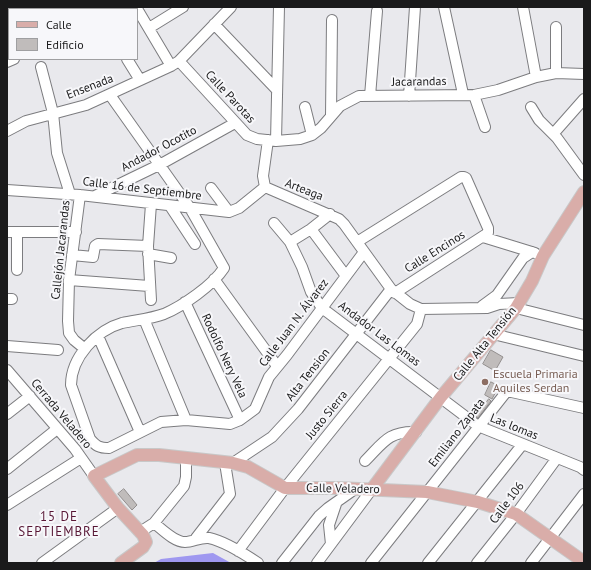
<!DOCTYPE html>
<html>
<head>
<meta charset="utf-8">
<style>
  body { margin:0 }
  #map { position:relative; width:591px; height:570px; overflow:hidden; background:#e9e9ed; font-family:"PT Sans",sans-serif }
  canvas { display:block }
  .frame { position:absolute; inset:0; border:8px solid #1a1a1b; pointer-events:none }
  .legend { position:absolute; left:8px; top:8px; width:130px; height:52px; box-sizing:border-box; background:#f7f7fa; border:1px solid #9f9fa1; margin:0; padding:5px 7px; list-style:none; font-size:12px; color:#1a1a1b }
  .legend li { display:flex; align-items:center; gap:8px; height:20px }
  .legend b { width:20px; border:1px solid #9f9fa1 }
</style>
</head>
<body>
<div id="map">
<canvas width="591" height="570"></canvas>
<div class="frame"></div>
<ul class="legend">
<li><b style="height:5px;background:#d9ada9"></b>Calle</li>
<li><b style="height:11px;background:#c0bcbb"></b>Edificio</li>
</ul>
</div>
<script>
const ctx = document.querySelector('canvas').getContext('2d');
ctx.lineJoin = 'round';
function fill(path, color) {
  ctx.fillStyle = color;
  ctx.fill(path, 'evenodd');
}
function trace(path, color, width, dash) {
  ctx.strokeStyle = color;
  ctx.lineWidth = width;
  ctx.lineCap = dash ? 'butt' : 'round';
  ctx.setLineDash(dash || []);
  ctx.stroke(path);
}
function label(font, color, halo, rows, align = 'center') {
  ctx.font = font + ' "PT Sans",sans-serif';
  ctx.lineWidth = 4;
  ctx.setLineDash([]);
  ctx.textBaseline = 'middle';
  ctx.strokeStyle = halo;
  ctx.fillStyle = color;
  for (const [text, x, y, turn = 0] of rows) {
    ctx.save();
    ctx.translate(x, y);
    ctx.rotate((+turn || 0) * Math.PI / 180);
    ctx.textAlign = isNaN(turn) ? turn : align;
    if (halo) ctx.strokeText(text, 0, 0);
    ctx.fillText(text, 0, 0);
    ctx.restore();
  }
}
fill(new Path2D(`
  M213 553 231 563H154L161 559Z`), '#9f98f0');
const building = new Path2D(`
  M491 350 503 357 495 371 483 364Z
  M491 382 499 386 492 399 485 395Z
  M489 399 491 401 478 418 471 413 475 408 479 411Z
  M124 489 137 505 132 510 118 494Z`);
fill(building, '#c0bcbb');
trace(building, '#928e8d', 1);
const minor = new Path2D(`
  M18 7 20 9
  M95 7 98 9
  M136 7 171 66
  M444 7 463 94
  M523 7 536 77
  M214 24 277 90
  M556 27V73
  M149 28 183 7
  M127 59 140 80
  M179 61 247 135 257 139 276 141 300 139 312 135 321 128 340 106 359 96 474 95 498 90 536 77 556 73 584 74
  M7 62 14 59
  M41 67 53 113 57 153 70 194
  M110 95 190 208 224 268C213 285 183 306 164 314 150 319 136 320 122 323 97 330 71 357 71 385L90 439C96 446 99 448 109 448L161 422 186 420 230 424 240 420 255 409 269 377 287 355 364 252
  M474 95 485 127
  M370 96 377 11
  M409 96 415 7
  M305 107 312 135
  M531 107 539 120 557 138 584 175
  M331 116 332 20
  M7 131 26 121 86 105 171 66 179 61 231 7
  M554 133 584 99
  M276 141 279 7
  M265 187 339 219 344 224 391 289 410 304 421 309 487 308 499 304 519 303
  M265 187 263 176 268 140
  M211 188 229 212
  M7 190 80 195 229 212 239 208 265 187
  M80 195 69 280 68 321 69 333 74 340 85 349
  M95 196 161 164 235 123
  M170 206 195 244
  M274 223 290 242 302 267 311 292 322 308 478 426 580 467 584 470
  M311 229 346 276
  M7 232H76
  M17 232V270
  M483 237 535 253
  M290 242 311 229 330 214
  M357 242 461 177H464L466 178 488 228V233L395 293
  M148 254 171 258
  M72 255 93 257 95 246 98 244 148 246
  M214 279 277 366
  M69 280 149 286
  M7 299H12
  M151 300 148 246 151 204
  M185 302 240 420
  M482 306 497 295 523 258 532 252
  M516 308 584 325
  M144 319 186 420
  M493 334 584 356
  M98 336 140 432
  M7 346 58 350
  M7 370 75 449 94 476
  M7 414 30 396
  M365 461C383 443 388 431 416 432
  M233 463 272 437 298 409 391 289
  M7 469 57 429
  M7 505 81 458
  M154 523 184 486 186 477V459
  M140 532 154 523C162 529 174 542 185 542 193 542 200 537 209 538 224 541 246 555 258 563
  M196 538 230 494 225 463
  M331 544 329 525 336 504
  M238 551 285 488 417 324 421 309
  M42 563 118 508
  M282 563 319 516 328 508 355 489
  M317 563 372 489
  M371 563 507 391 584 408
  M428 563 522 445
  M477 563 516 514 557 458
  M531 563 584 494`);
const major = new Path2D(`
  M372 489 441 397 516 308 532 281 543 256 584 192
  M121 563 143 547 146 542 143 535 118 508 94 476 137 455H159L233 463 248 467 285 488H337L427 492 478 502 516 514 584 562`);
trace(minor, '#7c7c7f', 12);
trace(major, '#c8c8c8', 14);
trace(minor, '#fff', 10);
trace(major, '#d9ada9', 12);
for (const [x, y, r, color] of [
  [485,382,4,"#8d6e63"]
]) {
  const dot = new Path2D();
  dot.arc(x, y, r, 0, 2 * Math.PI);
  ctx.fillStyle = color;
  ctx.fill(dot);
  trace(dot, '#f7f7fa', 1.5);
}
label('12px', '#1a1a1b', '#f7f7fa', [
  ["Jacarandas",419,82,-1],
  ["Ensenada",90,87,-21],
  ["Calle Parotas",230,97,47],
  ["Andador Ocotito",159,149,-28],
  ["Calle 16 de Septiembre",142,189,7],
  ["Arteaga",304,190,21],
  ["Callejón Jacarandas",61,250,-84],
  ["Calle Encinos",435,252,-32],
  ["Calle Juan N. Álvarez",294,323,-53],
  ["Andador Las Lomas",379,334,37],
  ["Calle Alta Tensión",485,344,-51],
  ["Rodolfo Nery Vela",224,356,65],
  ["Alta Tension",308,375,-52],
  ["Cerrada Veladero",61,414,50],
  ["Justo Sierra",327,415,-51],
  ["Las lomas",514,427,22],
  ["Emiliano Zapata",457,433,-52],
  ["Calle Veladero",343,489,1],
  ["Calle 106",507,503,-53]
]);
label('12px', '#785e54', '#f7f7fa', [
  ["Escuela Primaria",493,375],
  ["Aquiles Serdan",493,389]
], 'left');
ctx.letterSpacing = '1px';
label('13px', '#581735', '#f7f7fa', [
  ["15 DE",59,517],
  ["SEPTIEMBRE",59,532]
]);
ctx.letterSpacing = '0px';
</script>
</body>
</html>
